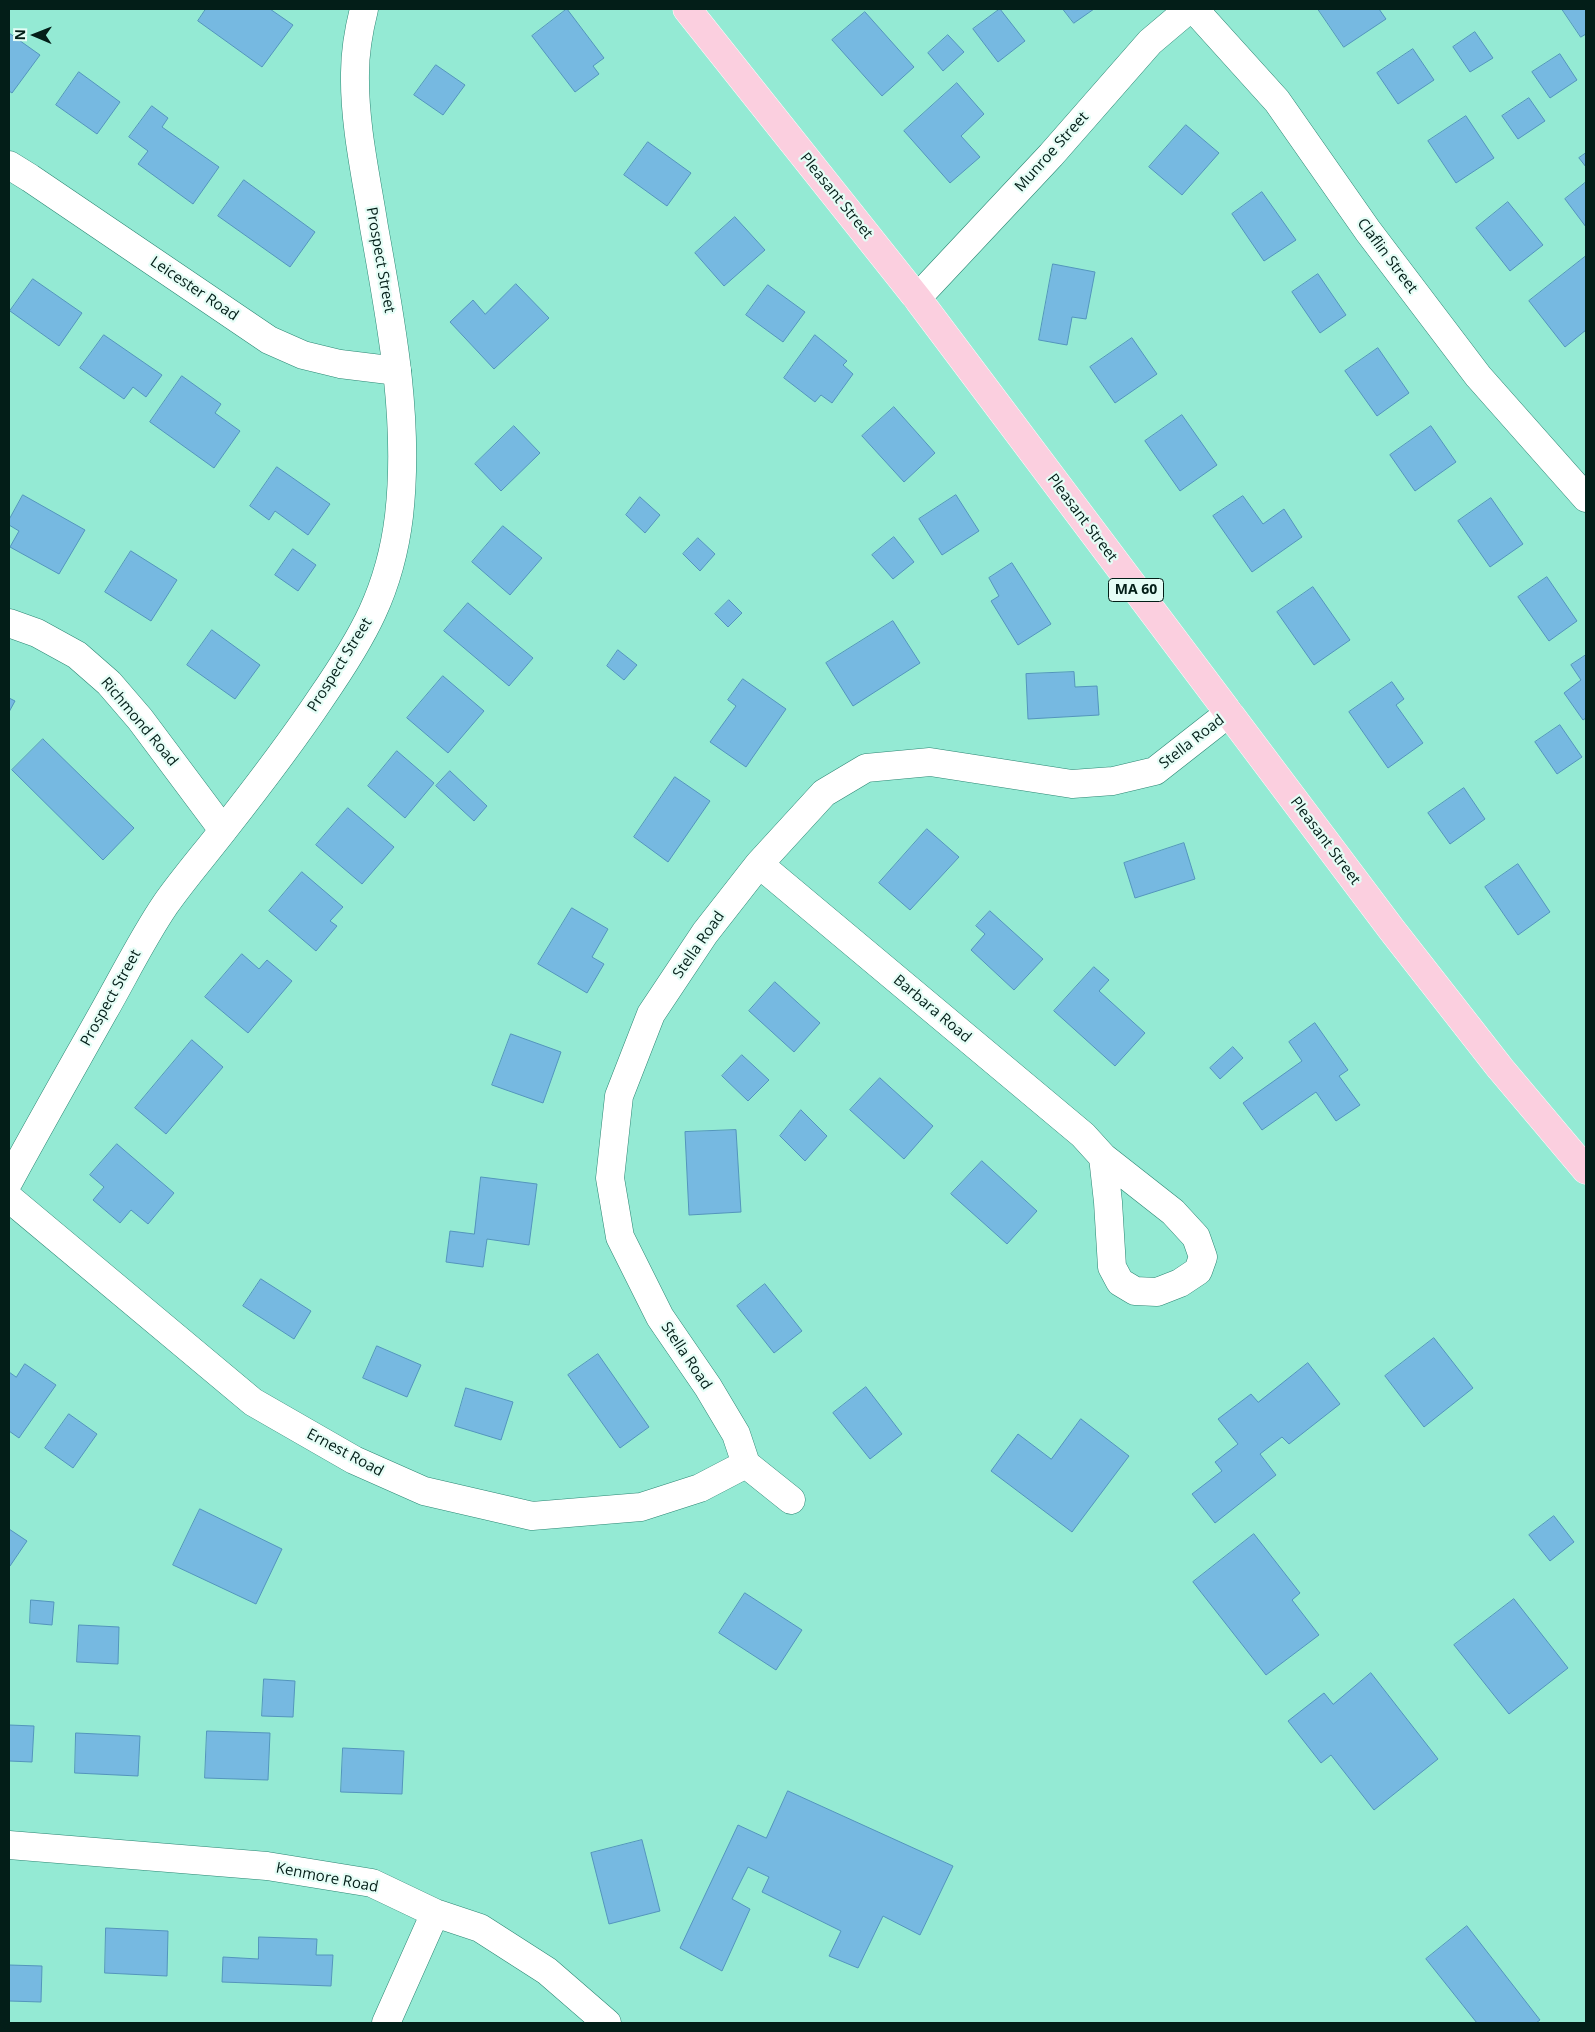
<!DOCTYPE html>
<html>
<head>
<meta charset="utf-8">
<style>
  body { margin:0 }
  #map { position:relative; width:1595px; height:2032px; overflow:hidden; background:#94ead4; font-family:"Open Sans",sans-serif }
  canvas { display:block }
  .frame { position:absolute; inset:0; border:10px solid #031e18; pointer-events:none }
  .north { position:absolute; left:10px; top:10px; width:50px; height:50px; -webkit-text-stroke:4px #e5fdf6; paint-order:stroke; rotate:271deg; font-size:14px; font-weight:700; line-height:20px; text-align:center; color:#031e18 }
  .north::after { content:''; display:block; margin:auto; width:18px; height:22px; background:#031e18; clip-path:polygon(50% 0,100% 100%,50% 72%,0 100%) }
</style>
</head>
<body>
<div id="map">
<canvas width="1595" height="2032"></canvas>
<div class="frame"></div>
<div class="north">N</div>
</div>
<script>
const ctx = document.querySelector('canvas').getContext('2d');
ctx.lineJoin = 'round';
function fill(path, color) {
  ctx.fillStyle = color;
  ctx.fill(path, 'evenodd');
}
function trace(path, color, width, dash) {
  ctx.strokeStyle = color;
  ctx.lineWidth = width;
  ctx.lineCap = dash ? 'butt' : 'round';
  ctx.setLineDash(dash || []);
  ctx.stroke(path);
}
function label(font, color, halo, rows, align = 'center') {
  ctx.font = font + ' "Open Sans",sans-serif';
  ctx.lineWidth = 4.5;
  ctx.setLineDash([]);
  ctx.textBaseline = 'middle';
  ctx.strokeStyle = halo;
  ctx.fillStyle = color;
  for (const [text, x, y, turn = 0] of rows) {
    ctx.save();
    ctx.translate(x, y);
    ctx.rotate((+turn || 0) * Math.PI / 180);
    ctx.textAlign = isNaN(turn) ? turn : align;
    if (halo) ctx.strokeText(text, 0, 0);
    ctx.fillText(text, 0, 0);
    ctx.restore();
  }
}
const building = new Path2D(`
  M206 9H270L293 25 262 67 198 21Z
  M567 9 604 58 593 66 599 74 575 92 532 36Z
  M1000 9 1025 41 998 62 973 29Z
  M1063 9H1094L1074 23Z
  M1318 9H1379L1386 19 1344 47Z
  M1562 9H1586V34L1581 37Z
  M865 12 914 67 882 96 832 40Z
  M1475 32 1493 58 1470 72 1453 47Z
  M9 33 40 55 12 93 9 91Z
  M948 35 964 52 943 71 928 53Z
  M1413 49 1434 80 1398 104 1377 73Z
  M1560 54 1577 80 1550 98 1532 72Z
  M436 65 465 85 443 115 414 95Z
  M79 72 120 102 97 134 56 105Z
  M957 83 984 114 961 136 980 157 950 183 904 131Z
  M1529 98 1545 121 1518 139 1502 116Z
  M152 106 168 118 162 127 219 167 193 204 138 164 148 151 129 137Z
  M1466 116 1494 158 1456 183 1428 141Z
  M1186 125 1219 153 1182 195 1149 167Z
  M648 142 691 173 667 206 624 175Z
  M1586 153V167L1579 158Z
  M244 180 315 232 290 267 218 216Z
  M1585 183 1586 184V227L1565 199Z
  M1262 192 1296 240 1264 261 1232 214Z
  M1508 202 1543 245 1510 271 1476 228Z
  M735 217 765 250 724 286 695 253Z
  M1586 256V330L1565 347 1529 301Z
  M1053 264 1095 272 1086 319 1072 317 1067 345 1039 340Z
  M1318 274 1346 315 1320 333 1292 292Z
  M33 279 82 313 59 346 10 311Z
  M516 284 549 318 494 369 450 322 473 300 485 314Z
  M768 285 805 312 783 342 746 315Z
  M104 335 162 375 146 397 133 387 124 399 80 368Z
  M815 335 847 361 843 365 853 374 832 403 821 395 815 402 784 378Z
  M1132 338 1157 374 1115 403 1090 367Z
  M1378 348 1409 393 1377 416 1345 371Z
  M182 376 221 404 215 413 240 431 214 468 150 422Z
  M894 407 935 453 904 482 862 436Z
  M1182 415 1217 465 1180 491 1145 441Z
  M514 426 540 453 501 491 475 464Z
  M1431 426 1456 462 1415 491 1390 455Z
  M277 467 330 504 308 535 275 511 269 520 250 506Z
  M23 495 85 530 59 574 10 547 19 531 9 525V520Z
  M956 495 979 531 942 555 919 519Z
  M1243 496 1263 524 1284 509 1302 537 1252 572 1213 516Z
  M640 497 660 515 645 533 626 515Z
  M1491 498 1523 544 1490 567 1458 521Z
  M503 526 542 558 510 595 472 562Z
  M894 537 914 562 893 579 872 555Z
  M698 538 715 554 700 571 683 554Z
  M293 549 316 565 298 591 275 575Z
  M131 551 177 580 151 621 105 592Z
  M1012 563 1051 624 1018 645 991 601 999 596 989 578Z
  M1547 577 1577 621 1549 641 1518 597Z
  M1313 587 1350 640 1314 665 1277 612Z
  M729 600 742 613 728 627 715 614Z
  M468 603 533 658 509 686 444 631Z
  M893 621 920 663 853 706 826 663Z
  M212 630 260 665 235 699 187 665Z
  M618 650 637 665 624 680 607 666Z
  M1586 655V718L1583 720 1564 693 1581 680 1571 665Z
  M1074 672 1075 687 1097 686 1099 715 1028 719 1026 674Z
  M443 676 484 711 448 753 407 718Z
  M743 679 786 709 746 767 710 742 736 706 728 700Z
  M1392 682 1404 699 1396 705 1423 743 1388 768 1349 712Z
  M9 698 15 701 9 712Z
  M1560 725 1582 757 1557 774 1535 742Z
  M43 739 134 828 103 860 12 770Z
  M397 751 434 783 405 818 368 786Z
  M450 771 487 806 474 821 436 786Z
  M675 777 710 801 668 862 634 837Z
  M1464 788 1485 819 1450 844 1428 813Z
  M348 808 394 847 362 884 316 845Z
  M927 829 959 857 910 910 879 883Z
  M1184 843 1195 879 1135 898 1124 863Z
  M1518 864 1550 912 1518 935 1485 887Z
  M302 872 343 907 330 921 337 926 316 951 269 911Z
  M572 908 608 929 592 957 604 964 587 993 538 964Z
  M990 911 1043 959 1014 990 971 950 985 934 976 926Z
  M242 954 259 969 267 960 292 981 248 1033 205 997Z
  M1094 967 1109 980 1099 991 1145 1033 1115 1066 1054 1011Z
  M775 982 820 1023 794 1052 749 1011Z
  M1315 1023 1348 1070 1339 1076 1360 1105 1336 1121 1316 1092 1262 1130 1243 1103 1302 1061 1289 1042Z
  M511 1034 561 1052 543 1103 492 1085Z
  M192 1040 223 1067 166 1134 135 1108Z
  M1233 1047 1243 1058 1220 1079 1210 1068Z
  M742 1055 769 1080 748 1101 722 1076Z
  M880 1078 933 1126 904 1159 850 1110Z
  M801 1110 827 1136 805 1161 780 1136Z
  M736 1130 741 1212 689 1215 685 1132Z
  M117 1144 174 1193 148 1224 131 1210 120 1223 93 1200 104 1187 90 1175Z
  M982 1161 1037 1211 1007 1244 951 1194Z
  M481 1177 537 1184 529 1245 487 1239 483 1267 446 1262 450 1231 474 1234Z
  M261 1279 311 1311 294 1339 243 1306Z
  M765 1284 802 1331 774 1353 737 1306Z
  M1434 1338 1473 1388 1424 1427 1385 1376Z
  M377 1346 421 1365 407 1397 363 1378Z
  M598 1354 649 1427 620 1448 568 1375Z
  M1308 1363 1340 1404 1289 1444 1282 1437 1260 1454 1276 1475 1215 1523 1192 1494 1222 1471 1215 1462 1238 1444 1218 1419 1251 1394 1258 1402Z
  M25 1364 56 1385 19 1438 9 1431V1372L16 1377Z
  M866 1387 902 1434 870 1459 833 1413Z
  M466 1388 513 1402 501 1440 455 1426Z
  M69 1414 97 1434 73 1468 45 1448Z
  M1081 1419 1129 1456 1072 1532 991 1471 1018 1434 1051 1459Z
  M200 1509 282 1549 256 1604 173 1565Z
  M1554 1516 1574 1542 1550 1561 1529 1535Z
  M9 1529 27 1541 10 1566 9 1565Z
  M1254 1534 1300 1593 1292 1600 1319 1635 1266 1675 1193 1582Z
  M745 1593 802 1630 776 1670 719 1633Z
  M1514 1599 1568 1668 1509 1714 1454 1645Z
  M31 1600 54 1602 52 1625 30 1623Z
  M79 1625 119 1627 118 1664 77 1662Z
  M1371 1673 1438 1759 1374 1810 1331 1755 1321 1763 1288 1721 1324 1693 1333 1704Z
  M264 1679 295 1681 293 1717 262 1716Z
  M9 1725 34 1726 32 1762 9 1761Z
  M207 1731 270 1733 268 1780 205 1778Z
  M76 1733 140 1736 138 1776 75 1773Z
  M343 1748 404 1751 402 1794 341 1792Z
  M788 1791 953 1866 920 1935 883 1916 858 1968 829 1956 841 1931 762 1892 769 1877 748 1867 732 1899 750 1909 722 1971 680 1948 738 1825 766 1838Z
  M642 1840 660 1911 609 1924 591 1853Z
  M1467 1926 1540 2020 1536 2023H1477L1426 1959Z
  M106 1928 168 1931 167 1976 105 1973Z
  M259 1937 317 1939 316 1955H333L331 1986 222 1982 223 1957 258 1959Z
  M9 1965 42 1966 41 2002 9 2001Z`);
fill(building, '#76b9e1');
trace(building, '#5395bc', 1);
const street = new Path2D(`
  M1194 9 1277 101 1368 231 1478 376 1586 498
  M9 165 30 178 269 340 303 355 340 364 397 371
  M917 298 1051 155 1150 42 1189 9
  M9 623 37 633 77 655 109 683 140 719 223 830
  M759 864 1083 1135 1103 1157 1108 1202 1112 1267 1120 1282 1135 1291 1157 1292 1180 1283 1198 1271 1203 1257 1196 1237 1173 1212 1103 1157
  M9 1198 253 1402 354 1460 424 1491 532 1516 641 1507 700 1488 746 1464
  M791 1500 746 1464 736 1434 708 1387 660 1317 620 1237 610 1178 619 1096 651 1014 705 933 759 864 824 793 866 768 930 762 1072 784 1113 781 1155 771 1229 713
  M9 1845 267 1866 372 1883 435 1913 480 1928 547 1971 607 2023
  M386 2023 435 1913`);
const secondary = new Path2D(`
  M9 1181C40 1124 72 1068 104 1011 124 976 142 939 165 905 184 878 205 854 225 828 258 786 291 743 321 698 363 637 390 591 399 516 410 419 391 322 374 227 366 176 354 124 355 73 355 51 359 29 364 9`);
const primary = new Path2D(`
  M687 9 917 298 1392 930 1500 1068 1586 1170`);
trace(street, '#2b8673', 29);
trace(secondary, '#2b8673', 29);
trace(primary, '#fff', 29);
trace(street, '#fff', 28);
trace(secondary, '#fff', 28);
trace(primary, '#fbcfdf', 28);
for (const [x, y, w] of [
  [1136,590,55]
]) {
  const box = new Path2D();
  box.roundRect(x - w / 2, y - 11.5, w, 23, 4);
  ctx.fillStyle = '#e5fdf6';
  ctx.fill(box);
  trace(box, '#031e18', 1);
}
label('bold 14px', '#031e18', null, [
  ["MA 60",1136,590]
]);
label('15px', '#031e18', '#e5fdf6', [
  ["Munroe Street",1052,152,-48],
  ["Pleasant Street",836,196,51],
  ["Claflin Street",1387,256,53],
  ["Prospect Street",380,260,80],
  ["Leicester Road",194,289,34],
  ["Pleasant Street",1082,518,53],
  ["Prospect Street",340,665,-58],
  ["Richmond Road",139,722,50],
  ["Stella Road",1192,742,-38],
  ["Pleasant Street",1325,841,53],
  ["Stella Road",699,945,-55],
  ["Prospect Street",111,998,-61],
  ["Barbara Road",932,1009,40],
  ["Stella Road",686,1356,56],
  ["Ernest Road",345,1453,28],
  ["Kenmore Road",327,1878,11]
]);
</script>
</body>
</html>
